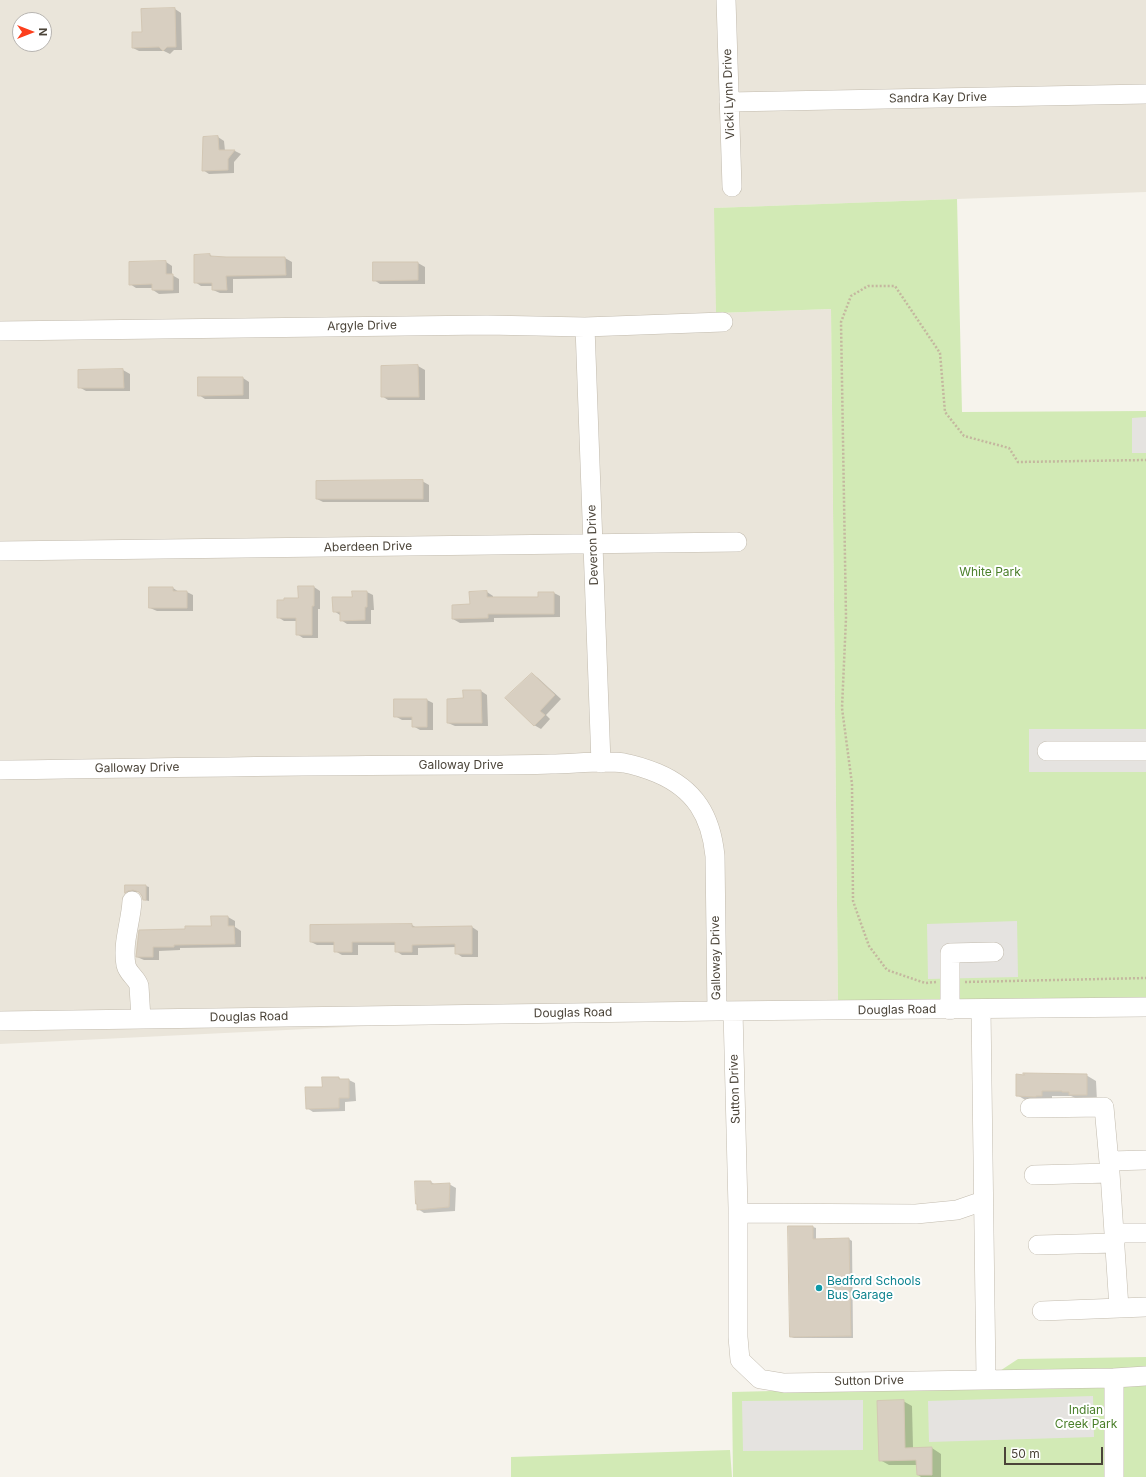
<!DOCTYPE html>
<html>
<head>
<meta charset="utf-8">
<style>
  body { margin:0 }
  #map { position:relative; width:1146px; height:1477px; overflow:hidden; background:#f6f3ec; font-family:Inter,sans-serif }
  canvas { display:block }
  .north { position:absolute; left:12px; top:12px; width:40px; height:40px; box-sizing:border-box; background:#fff; border:1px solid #b7b4b0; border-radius:50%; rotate:90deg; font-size:11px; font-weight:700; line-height:16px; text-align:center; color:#4b4439 }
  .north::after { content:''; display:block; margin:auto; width:14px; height:18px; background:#fc3f1d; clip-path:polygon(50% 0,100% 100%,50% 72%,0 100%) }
  .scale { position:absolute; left:1004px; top:1447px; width:99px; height:18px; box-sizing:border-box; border:2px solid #4b4439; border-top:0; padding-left:5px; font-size:12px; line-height:14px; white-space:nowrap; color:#4b4439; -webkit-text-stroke:3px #fff; paint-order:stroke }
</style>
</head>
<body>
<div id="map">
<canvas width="1146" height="1477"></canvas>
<div class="north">N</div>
<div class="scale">50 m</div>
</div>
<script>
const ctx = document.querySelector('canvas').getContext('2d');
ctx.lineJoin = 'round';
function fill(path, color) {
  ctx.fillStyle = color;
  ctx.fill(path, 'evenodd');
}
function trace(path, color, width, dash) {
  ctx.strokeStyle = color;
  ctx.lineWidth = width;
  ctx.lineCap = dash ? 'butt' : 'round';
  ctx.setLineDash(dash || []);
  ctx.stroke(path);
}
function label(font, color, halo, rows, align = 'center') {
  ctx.font = font + ' Inter,sans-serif';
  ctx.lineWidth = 4;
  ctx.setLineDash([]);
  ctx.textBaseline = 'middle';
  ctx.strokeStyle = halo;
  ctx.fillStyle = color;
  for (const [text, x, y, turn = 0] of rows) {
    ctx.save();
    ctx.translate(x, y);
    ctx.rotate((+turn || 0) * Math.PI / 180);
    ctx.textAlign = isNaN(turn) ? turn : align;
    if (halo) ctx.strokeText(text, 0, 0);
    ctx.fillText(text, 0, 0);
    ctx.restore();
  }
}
fill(new Path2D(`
  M0 0H1146V192L715 208 716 313 831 309 838 1003 0 1044ZM20 20H44V44H20Z`), '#eae5da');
fill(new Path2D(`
  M957 199 962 412 1146 411V1000L838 1003 831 309 716 313 714 208Z
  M1146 1357V1477H733L732 1392 977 1386 1018 1359Z
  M730 1450 732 1477H511V1457Z`), '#d2eab5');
fill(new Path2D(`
  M1146 417V453H1132V418Z
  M1029 729H1146V772H1029Z
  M1017 921 1018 977 928 979 927 924Z
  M1093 1396 1094 1437 929 1442 928 1401Z
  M863 1400V1450L743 1451 742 1401Z`), '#e5e3e0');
fill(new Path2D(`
  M175 9 181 13 182 50H174L170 54 164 51H139L133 48 143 33Z
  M218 137 224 141 225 151H235L241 154 234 162V173L209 174 203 170Z
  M210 255 213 257 226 258H285L292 262V278L233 279V293H220L213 290V286H201L195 282Z
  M166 262 172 266V275L179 279V293L159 294 153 290V288H136L130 284Z
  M374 263H418L425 267V284H380L374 280Z
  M418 366 425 370V400H388L382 396V367Z
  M123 370 130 374V391H86L79 387V371Z
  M243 378 249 382V399H205L199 395Z
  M422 481 429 485V502H323L317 499Z
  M314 587 320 591V609H318V638H303L297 634V621H284L278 617Z
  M173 588 179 592H187L193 595V611H157L150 608Z
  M367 592 373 595 374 610H371V624H347L341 620 340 615 334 611Z
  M487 592 493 596V598H539L554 593 560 596V617L494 618V622L460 623 453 619Z
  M532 674 538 678 561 699 546 715 550 719 541 729 534 725Z
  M481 691 487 695 488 726H455L448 723 464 699Z
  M427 700 433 703V730H420L413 726V720H402L395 716Z
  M126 886H146L149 887V901L144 900 140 892H131L129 894 126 892Z
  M212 917H228L235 921V927L241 931V947L180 948V950L159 951V960H144L137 957 140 930H186L212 927Z
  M412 925 417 928 472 927 478 931V957H462L456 953V947L418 948V955H402L396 951V945H358V955H342L335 951V945H317L311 942Z
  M1038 1074 1086 1075 1096 1081 1097 1101 1080 1100 1071 1096H1052V1101H1027L1017 1095V1075Z
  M323 1078H339L342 1080H349L355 1083 356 1101 345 1102V1111L313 1112 307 1108 323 1088Z
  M431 1182 436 1185 449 1184 456 1188 455 1211 424 1213 418 1209Z
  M813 1227 816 1228V1240L849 1239 852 1241 853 1338H794L791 1337Z
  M903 1401 912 1406 913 1448H932L941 1454V1477H921L918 1475 917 1465H889L880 1460Z`), '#0003');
const building = new Path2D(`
  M175 8 176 47H167L163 51 159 47 132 48V32H142L141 9Z
  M218 136 219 150H235L228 159V170L202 171 203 137Z
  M210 254V256L226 257H285L286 275 226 276 227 290H212V283H194V255Z
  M166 261V274H173V290H152V284L129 285V262Z
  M373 262H418V280L373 281Z
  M418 365 419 397H381V366Z
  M123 369 124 388H78V370Z
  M198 377H243V395L198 396Z
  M423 480V499H316V481Z
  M298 586H314V606H312V635H296V618H277V600H284V598H298Z
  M149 587H173V591H187V608H149Z
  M352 591H367V607H365V620L340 621V612H333L332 597H352Z
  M487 591V597H538V592H554V614H488V618L452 619V605L470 604 469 592Z
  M532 673 555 695 540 711 545 715 534 726 505 698Z
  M463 690H481L482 723H447V699L463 698Z
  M394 699H427V727H412V717H394Z
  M125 885H146V900H143L142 896 139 892 133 890 128 891 125 893Z
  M211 916H228V926H234L235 944 174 945V947H153V957H136L139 930 185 929V926H211Z
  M412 924V927L472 926V954H455V944L412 945V952H395V942H352V952H334V942H310V925Z
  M1023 1073 1087 1074V1095H1069V1092H1062V1091H1042V1096H1036V1097L1016 1096V1074L1024 1075Z
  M322 1077H339V1079H349V1098H339V1108L306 1109 305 1087H322Z
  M415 1181H431V1184L450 1183 449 1207 417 1210V1204H416Z
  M788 1226H813V1239L849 1238 851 1336 790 1337Z
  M904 1400 905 1448 932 1447V1475H917L916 1460 879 1461 877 1401Z`);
fill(building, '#d8cfc1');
trace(building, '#d3c7b4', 1);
const minor = new Path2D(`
  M726 0 732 187
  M729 102 1146 94
  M585 327 601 763
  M0 331 487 325 585 327 723 322
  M0 551 737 542
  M1047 751H1146
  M0 770C158 768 316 765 474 765 499 765 525 765 551 764 573 764 602 760 624 763 635 765 647 769 657 773 695 789 711 816 715 856L717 1011
  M132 901C131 922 122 943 126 965 128 974 137 978 139 986L141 1019
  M981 1009 986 1379
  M950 1010V953L994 952
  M733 1011 738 1208V1337L740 1360 760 1379 784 1383 1114 1378V1477
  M0 1021 717 1011 1146 1007
  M1030 1108 1104 1107 1110 1173 1119 1308
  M1110 1161 1146 1160
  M1034 1175 1110 1173
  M738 1213 916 1214 957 1210 983 1201
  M1114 1233H1146
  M1038 1245 1115 1243
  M1042 1311 1146 1307
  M1114 1378 1146 1376`);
trace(minor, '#c2bbae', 20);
trace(new Path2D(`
  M936 982 925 983 887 970 869 946 853 901 852 784 842 708 846 618 841 322 851 296 868 286H895L940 353 945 412 964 436 1009 448 1018 462 1146 460
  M965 982 1146 978`), '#c4b79f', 2.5, [2, 2]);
trace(minor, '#fff', 19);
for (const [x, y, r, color] of [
  [819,1288,4,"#0f9aa8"]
]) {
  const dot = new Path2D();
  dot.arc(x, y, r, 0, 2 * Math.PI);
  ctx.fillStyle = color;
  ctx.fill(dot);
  trace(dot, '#fff', 1.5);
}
label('12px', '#4b4439', '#fff', [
  ["Vicki Lynn Drive",729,94,-92],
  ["Sandra Kay Drive",938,98,-1],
  ["Argyle Drive",362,326,-1],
  ["Deveron Drive",593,545,-92],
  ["Aberdeen Drive",368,547,-1],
  ["Galloway Drive",461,765],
  ["Galloway Drive",137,768,-1],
  ["Galloway Drive",716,958,-91],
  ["Douglas Road",897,1010,-1],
  ["Douglas Road",573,1013,-1],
  ["Douglas Road",249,1017,-1],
  ["Sutton Drive",735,1089,-92],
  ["Sutton Drive",869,1381,-1]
]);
label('12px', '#4a7f2a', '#fff', [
  ["White Park",990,572],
  ["Indian",1086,1410],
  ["Creek Park",1086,1424]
]);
label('12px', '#0d838f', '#fff', [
  ["Bedford Schools",827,1281],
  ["Bus Garage",827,1295]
], 'left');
</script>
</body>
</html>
